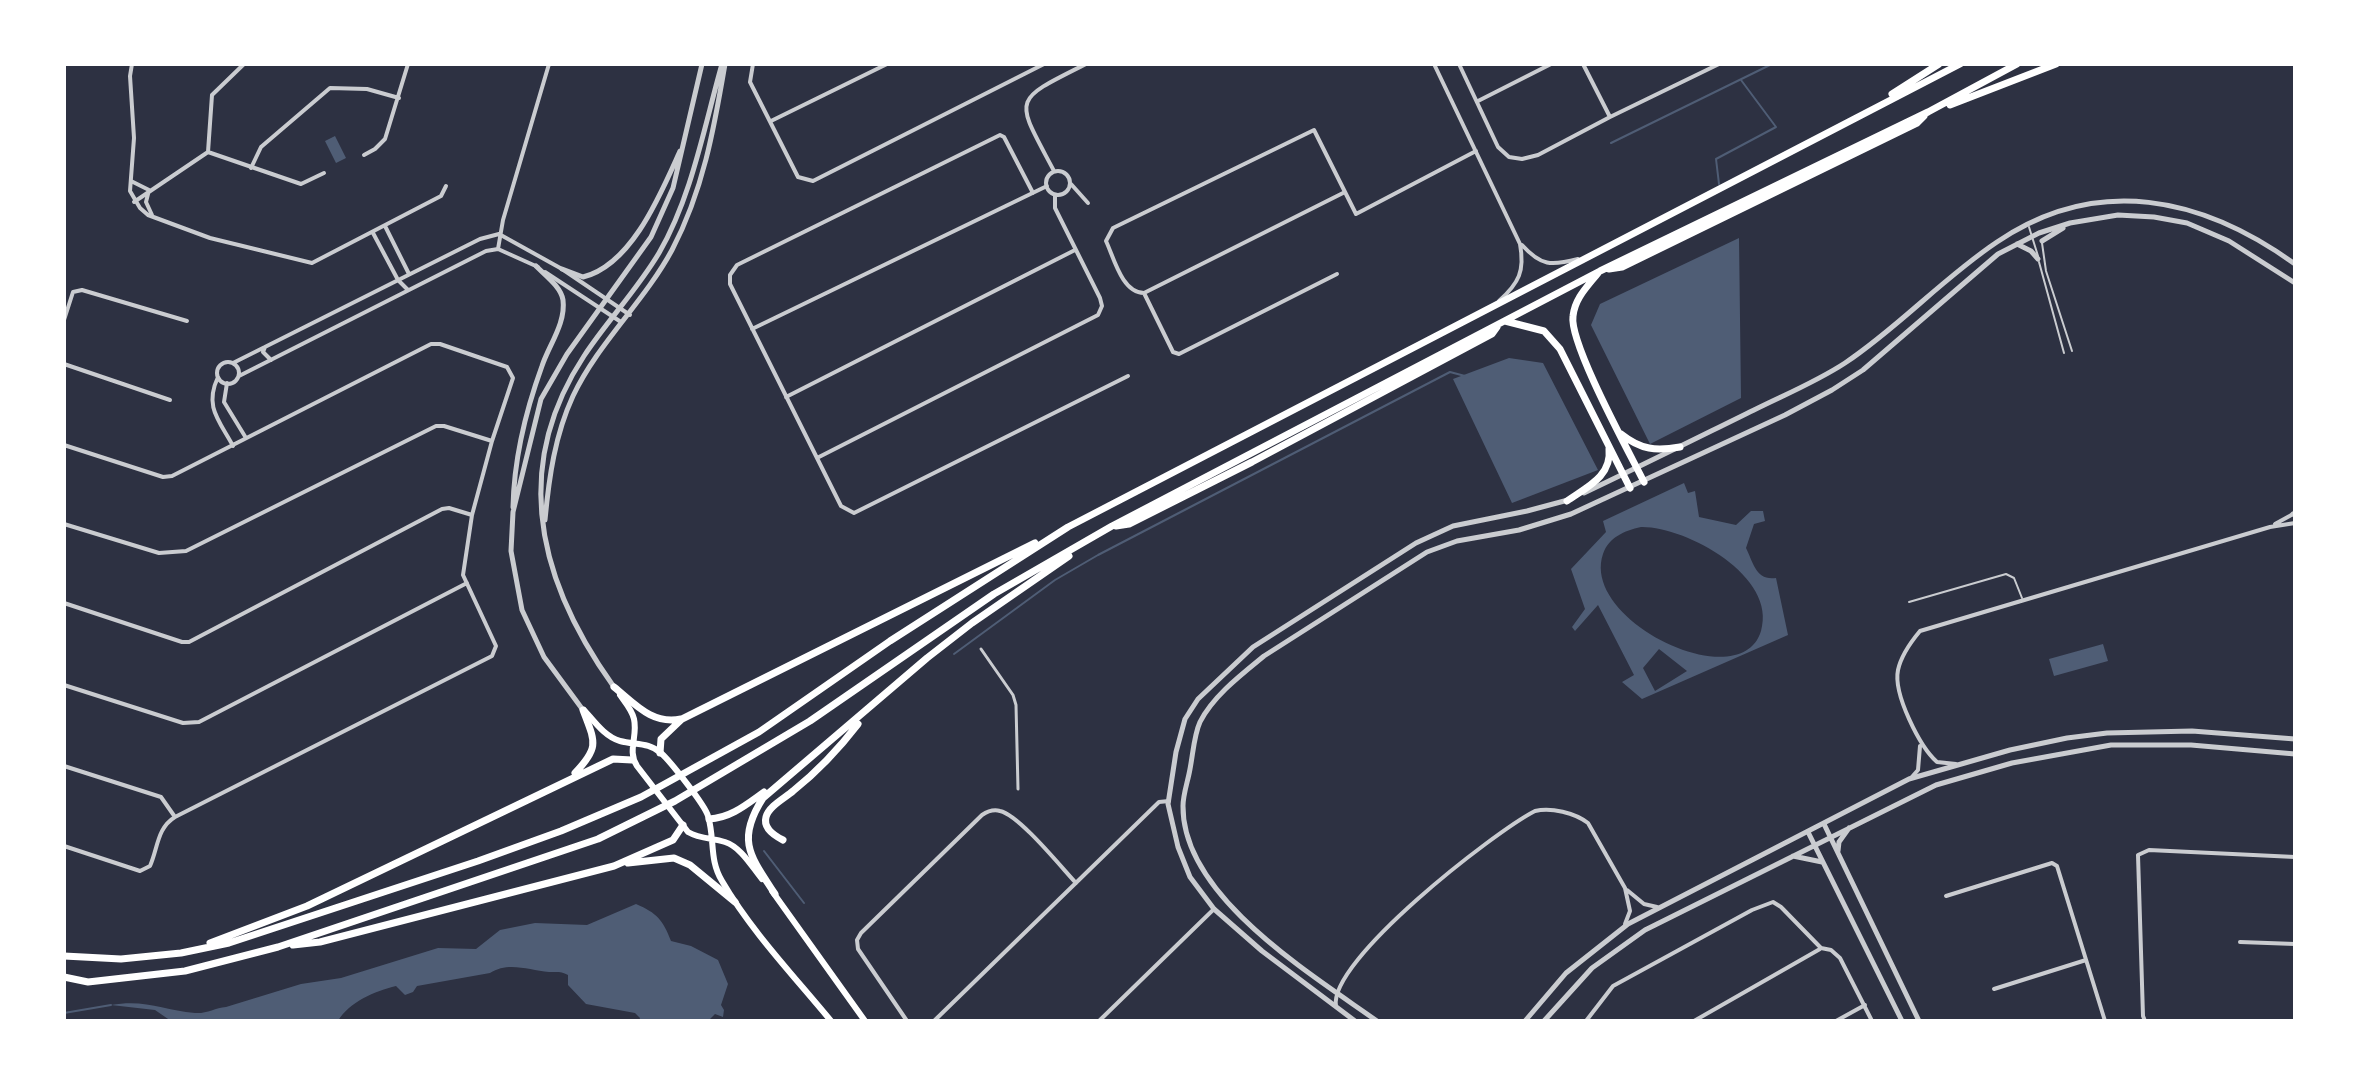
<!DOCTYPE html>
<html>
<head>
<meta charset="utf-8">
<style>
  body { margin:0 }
  #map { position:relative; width:2359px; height:1085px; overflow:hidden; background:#2d3142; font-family:Georgia,serif }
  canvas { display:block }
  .frame { position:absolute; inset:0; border:66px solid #fff; pointer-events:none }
</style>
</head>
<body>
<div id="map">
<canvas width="2359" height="1085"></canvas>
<div class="frame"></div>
</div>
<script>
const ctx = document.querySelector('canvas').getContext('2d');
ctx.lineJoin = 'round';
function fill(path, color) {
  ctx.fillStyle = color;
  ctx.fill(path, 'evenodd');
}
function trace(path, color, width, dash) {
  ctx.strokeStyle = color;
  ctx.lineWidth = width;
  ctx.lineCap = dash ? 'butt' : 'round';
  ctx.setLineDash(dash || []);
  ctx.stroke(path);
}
fill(new Path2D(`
  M335 136 346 158 336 163 325 141Z
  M1739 238 1741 398 1650 444 1591 325 1600 304Z
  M1509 358 1543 363 1598 470 1512 503 1453 379Z
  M1684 483 1688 493 1695 491 1699 517 1736 525 1751 511H1763L1765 521 1754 524 1746 548C1753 562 1756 581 1776 578L1788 635 1642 699 1622 682 1634 675 1598 605 1575 631 1572 627 1585 609 1571 569 1606 532 1603 521ZM1641 527C1685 526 1778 576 1761 631 1741 698 1580 621 1603 554 1609 537 1624 531 1641 527ZM1659 649 1687 671 1655 691 1643 668Z
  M2103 644 2108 661 2054 676 2049 659Z
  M636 904C657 913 663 920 671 941L691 946 718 960 728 984 721 1005 724 1010 723 1017 715 1014 708 1021H639L640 1018 635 1013 586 1004 568 985V975C561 971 557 972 549 972 529 970 508 961 490 973L417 986 413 992 405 995 396 986C375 991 349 1002 338 1021H171L155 1010 111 1005C145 999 163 1010 195 1013 206 1014 215 1008 226 1007L301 984 341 978 438 948 476 949 500 930 535 923 587 925Z`), '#4f5d75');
trace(new Path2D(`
  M1611 143 1772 64
  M1719 184 1716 159 1776 127 1741 80
  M954 654 1055 580 1098 555 1450 372 1465 376
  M764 851 804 903
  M64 1013 111 1005`), '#4f5d75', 2);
trace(new Path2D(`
  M2029 227 2038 256
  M2042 243 2046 271 2072 351
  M2039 262 2064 353
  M1909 602 2006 574 2014 578 2022 598`), '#caccd0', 2);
trace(new Path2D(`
  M981 649 1013 695 1016 705 1018 789`), '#caccd0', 3);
trace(new Path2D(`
  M132 64 130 76 134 138 130 191 140 208 148 215 210 238 312 263 441 196 446 186
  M753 64 750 82 798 177 813 181 1044 64
  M1434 64 1520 244C1525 271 1519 283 1499 301
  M1459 64 1498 147 1509 157 1522 159 1538 155 1610 117 1719 64
  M1583 64 1610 117
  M1478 101 1551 64
  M771 121 887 64
  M208 152 301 184 324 173
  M208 152 212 95 244 64
  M364 155 375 149 385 139 408 64
  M251 168 261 147 330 88 367 89 399 98
  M1046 183a12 12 0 1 1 24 0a12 12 0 1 1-24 0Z
  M1054 171C1015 97 1010 102 1086 64
  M131 181 149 190 146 202 152 215
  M1071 184 1088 203
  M1345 192 1144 293C1122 293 1114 258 1106 241L1113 228 1314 130 1356 214 1476 151
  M1033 193 1004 137 1000 135 737 265 730 275V284L841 506 854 513 1128 376
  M134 202 208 152
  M385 226 409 274
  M373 233 398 280 408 290
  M1522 245C1541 266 1551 266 1578 259
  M498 249 503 220 549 64
  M545 272 621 322
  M1144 293 1173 352 1179 354 1337 274
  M64 320 73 292 82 290 187 321
  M752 329 1047 186
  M265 347 263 352 271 360
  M217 373a11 11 0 1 1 22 0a11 11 0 1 1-22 0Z
  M233 363 480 239 499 234 562 269 630 315
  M64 364 170 400
  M239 376 486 251 498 249 538 267
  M218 377C204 407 219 420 233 446
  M227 383 224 402 246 438
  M786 397 1075 250
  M64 445 163 477 172 476 431 344H440L507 367 513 378 492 441 472 515 463 575 496 646 492 656 175 817C157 828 158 848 150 866L140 871 64 846
  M817 458 1098 315 1102 306 1100 298 1055 208V195
  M64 524 159 553 186 551 436 426H444L492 441
  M2275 524 2295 513
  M64 603 182 642H189L442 509 449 508 472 515
  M64 685 183 723 199 722 467 583
  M1956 764 1937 762C1920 747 1893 694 1898 670 1901 656 1910 643 1920 631L2270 527 2295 523
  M64 766 161 797 175 817
  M1911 778 1918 770 1920 746
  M1627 890 1644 904 1657 907
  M1946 896 2052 863 2057 866 2105 1021
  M2240 942 2295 944
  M1994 989 2086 960
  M1336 1006C1328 961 1494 832 1535 811 1551 807 1575 813 1588 823L1625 888 1630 911 1625 924
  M907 1021 858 949 857 940 861 933 982 815C988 811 993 809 1000 811 1019 815 1061 867 1076 883
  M934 1021 1159 802 1169 801
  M1099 1021 1214 909
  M1586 1021 1613 986 1752 910 1773 902 1781 907 1821 948 1831 950 1840 958 1872 1021
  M1694 1021 1820 949
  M1836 1021 1865 1005
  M2145 1021 2143 1016 2138 855 2149 850 2295 857`), '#caccd0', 4);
trace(new Path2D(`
  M2042 241 2063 228
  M2017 244 2031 251 2038 259
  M562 269 583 277C632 265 661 193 680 151
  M1584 493C1641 466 1697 438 1754 410 1784 395 1816 382 1845 363 1899 327 1943 278 1997 242 2097 174 2202 197 2295 264
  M513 507C514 459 526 410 542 366 549 345 566 323 563 300 561 287 546 276 536 266
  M2293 514 2295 513
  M545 520C549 477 555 435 573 396 598 343 644 302 672 250 703 191 714 129 725 64
  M614 687C540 584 509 470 584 356 607 321 637 290 659 253 692 196 704 127 722 64
  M583 710 544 657 522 610 511 551 513 512 541 399 567 354 651 237 673 188 702 64
  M1824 824 1919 1021
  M1808 832 1902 1021
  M1838 851 1839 842 1849 828
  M1793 856 1822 862
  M1355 1021 1262 951 1214 909 1190 877 1178 847 1168 804 1176 752 1185 719 1198 699 1253 647 1416 543 1453 526 1527 511 1568 500
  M1377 1021C1311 974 1182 896 1183 806 1183 794 1188 781 1190 769 1193 754 1194 735 1200 722 1213 696 1242 674 1264 656L1427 552 1457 541 1519 530 1571 514 1785 415 1832 390 1863 370 1998 254 2039 233 2070 223 2118 215 2154 217 2187 223 2229 241 2295 283
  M1525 1021 1566 973 1628 924 1909 779 2010 750 2067 738 2107 733 2192 731 2295 739
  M1544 1021 1592 968 1645 930 1936 785 2012 763 2111 745H2191L2295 754`), '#caccd0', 5);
trace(new Path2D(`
  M620 695C625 702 632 710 634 719 638 736 627 751 637 766L688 832C700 839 712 838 725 842 741 847 752 867 762 879
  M584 710C594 721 605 737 620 741 635 745 649 742 661 753 670 761 705 805 708 816 715 839 709 860 722 881 751 931 794 976 831 1021
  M772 891 865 1021`), '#fff', 6);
trace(new Path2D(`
  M1892 94 1939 64
  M1950 105 2056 64
  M1609 269 1622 267 1917 123 1924 116
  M1598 273C1587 287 1575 298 1573 316 1569 343 1629 452 1644 482
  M1505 321 1544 331 1560 349 1630 488
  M1621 434C1641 450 1656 451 1680 447
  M1567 501C1587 487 1612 476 1609 449
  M1116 526 1129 524 1252 462 1492 334 1497 327
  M614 687C635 704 652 725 681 719
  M660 753 661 739 682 719 1035 543
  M575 773C600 747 595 742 583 710
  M709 819C731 818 747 804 764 792
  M783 840C775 836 763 828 766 817 769 806 785 798 793 791 818 771 838 750 858 724
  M628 863 674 858 690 865 735 902
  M775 894C750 856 736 840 763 798L927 658 972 623 1069 556
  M210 943 307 906 613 759 632 760
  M293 945 320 942 614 866 673 840 683 825
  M64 956 121 959 181 953 229 943 478 861 561 831 641 797 759 732 890 641 1068 527 1960 64
  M64 977 88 982 185 971 278 947 598 839 675 801 810 721 994 594 1112 526 1600 271 1928 112 2017 64`), '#fff', 7);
</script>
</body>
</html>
